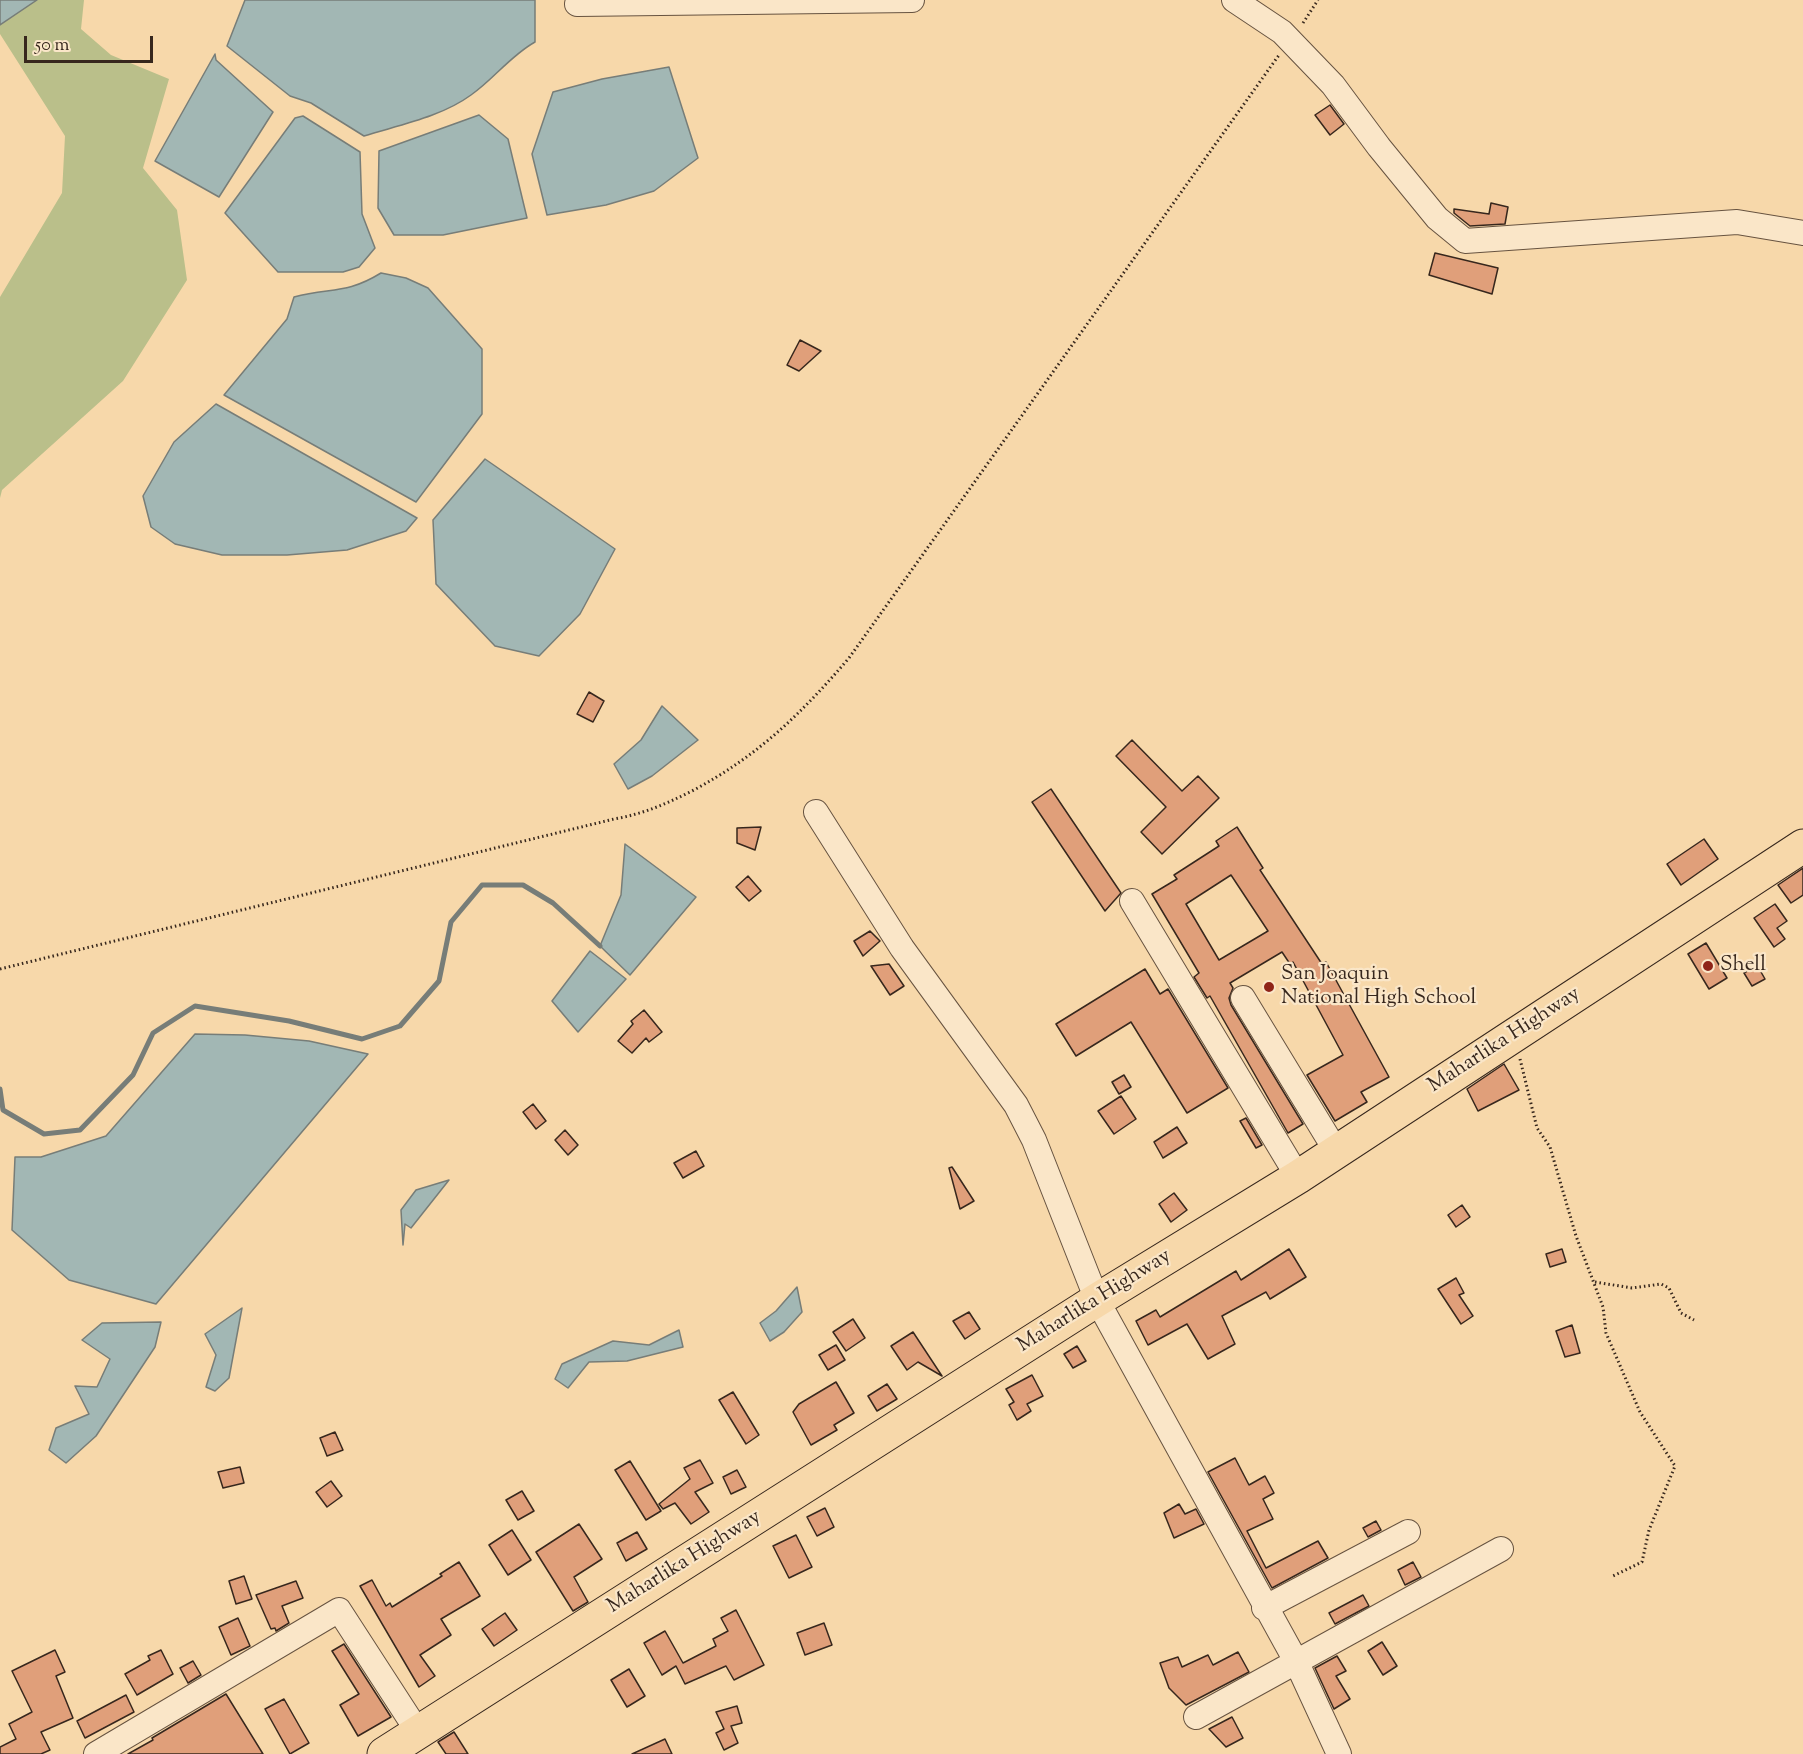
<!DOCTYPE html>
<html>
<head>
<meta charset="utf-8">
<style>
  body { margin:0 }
  #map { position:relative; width:1803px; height:1754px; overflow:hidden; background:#f7d8aa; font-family:"Sorts Mill Goudy",serif }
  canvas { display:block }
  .scale { position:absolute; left:24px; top:36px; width:129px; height:27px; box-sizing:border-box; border:3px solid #37271d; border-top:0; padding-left:8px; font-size:18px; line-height:21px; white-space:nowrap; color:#37271d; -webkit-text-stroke:4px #fae6c8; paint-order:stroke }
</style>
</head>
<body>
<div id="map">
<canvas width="1803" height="1754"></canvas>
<div class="scale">50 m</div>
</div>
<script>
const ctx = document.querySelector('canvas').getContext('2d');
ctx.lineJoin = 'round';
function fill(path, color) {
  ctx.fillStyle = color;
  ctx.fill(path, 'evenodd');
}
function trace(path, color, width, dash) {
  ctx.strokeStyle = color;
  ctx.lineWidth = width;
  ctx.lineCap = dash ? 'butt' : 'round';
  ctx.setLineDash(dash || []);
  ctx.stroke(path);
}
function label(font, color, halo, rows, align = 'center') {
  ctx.font = font + ' "Sorts Mill Goudy",serif';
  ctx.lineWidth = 4.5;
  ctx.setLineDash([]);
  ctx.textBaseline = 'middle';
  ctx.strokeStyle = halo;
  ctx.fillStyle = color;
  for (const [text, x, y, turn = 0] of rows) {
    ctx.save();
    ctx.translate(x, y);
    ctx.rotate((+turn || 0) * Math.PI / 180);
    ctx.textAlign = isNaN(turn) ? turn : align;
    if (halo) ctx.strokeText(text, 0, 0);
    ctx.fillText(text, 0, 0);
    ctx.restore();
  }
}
fill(new Path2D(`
  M34 0H84L81 29 111 55 169 79 143 168 177 210 187 280 123 381 2 490 0 498V297L62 193 65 136 0 34V24Z`), '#babf8a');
const water = new Path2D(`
  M0 0H37L0 25Z
  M245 0H535V42C510 56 494 79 471 95 441 117 399 125 364 136L311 103 290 96 227 46Z
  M215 54 216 60 273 112 219 197 155 161Z
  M669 67 698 158 654 191 606 205 547 215 532 154 553 92 602 79Z
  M479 115 508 139 527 218 443 235H394L378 208 379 151Z
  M303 116 360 152 362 214 375 248 359 267 343 272H278L225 213 295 118Z
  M381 273 406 278 428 288 482 349V414L416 502 224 395 287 319 294 297C331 287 345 295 381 273Z
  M216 404 417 518 406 531 347 550 287 555H222L175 544 151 527 143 496 174 442Z
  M485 459 615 549 580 614 539 656 495 646 436 584 433 520Z
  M662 706 698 740 652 776 628 789 614 764 641 740Z
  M625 844 696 897 630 975 600 946 621 895Z
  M590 951 626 979 578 1032 552 1001Z
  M195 1034 245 1035 309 1041 368 1054 156 1304 69 1280 12 1230 15 1157H41L106 1136Z
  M449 1180 411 1228 405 1224 403 1245 401 1210 416 1190Z
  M797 1287 802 1312 784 1332 770 1341 760 1323 776 1311Z
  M242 1308 229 1378 215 1391 206 1387 216 1355 205 1334Z
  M161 1322 155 1347 96 1436 66 1463 49 1450 56 1428 89 1414 75 1386 97 1387 110 1359 82 1340 102 1323Z
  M679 1330 683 1347 627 1361 589 1362 568 1388 555 1379 562 1364 613 1341 649 1345Z`);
fill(water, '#a2b7b4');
trace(water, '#777d78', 1.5);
trace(new Path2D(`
  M0 1089 3 1110 44 1134 80 1130 133 1075 153 1033 195 1006 289 1021 362 1039 400 1026 439 981 451 922 482 885H523L553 903 600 946`), '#777d78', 5);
const building = new Path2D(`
  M1330 105 1344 124 1330 135 1315 115Z
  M1491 203 1508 207 1505 224 1470 226 1454 213V209L1489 214Z
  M1435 253 1498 268 1492 294 1429 275Z
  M800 340 821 351 799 371 787 365Z
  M589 692 604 701 593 722 577 714Z
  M1132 740 1182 791 1198 776 1219 798 1162 854 1141 832 1166 807 1116 756Z
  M1051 789 1121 893 1105 911 1032 802Z
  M761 827 755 850 737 843V828Z
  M1237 827 1263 868 1260 870 1322 964 1326 962 1389 1077 1361 1092 1367 1102 1335 1121 1307 1075 1343 1055 1293 962 1290 964 1282 952 1230 983 1233 988 1229 998 1231 1005 1303 1124 1288 1133 1210 996 1207 998 1194 977 1199 973 1152 894 1177 879 1174 875 1219 846 1216 841ZM1231 875 1268 931 1219 960 1186 904Z
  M1704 839 1718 859 1681 885 1667 864Z
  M1803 868V895L1791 903 1778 885Z
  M748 876 761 891 749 901 736 887Z
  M1775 904 1787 921 1777 928 1785 939 1774 947 1754 918Z
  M870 931 880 941 863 956 854 941Z
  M1706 943 1727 978 1709 989 1688 954Z
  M889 964 904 986 890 995 871 966Z
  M1757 965 1765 979 1752 986 1744 973Z
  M1145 969 1160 994 1168 989 1228 1088 1187 1113 1131 1022 1076 1056 1056 1024Z
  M644 1010 662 1032 649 1042 646 1038 632 1053 618 1041 633 1024 631 1021Z
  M1504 1064 1519 1090 1478 1111 1467 1089Z
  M1124 1075 1131 1087 1119 1094 1112 1082Z
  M1121 1096 1136 1119 1114 1134 1098 1111Z
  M533 1104 546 1121 536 1129 523 1112Z
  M1246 1118 1262 1145 1256 1148 1240 1121Z
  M1177 1127 1187 1143 1163 1158 1154 1142Z
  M565 1130 578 1145 568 1155 555 1140Z
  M696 1151 704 1166 683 1178 674 1163Z
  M952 1167 974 1201 960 1209 949 1168Z
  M1174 1193 1187 1210 1171 1222 1159 1204Z
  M1462 1205 1470 1217 1456 1227 1448 1215Z
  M1289 1249 1306 1277 1270 1299 1266 1292 1222 1316 1235 1344 1208 1359 1187 1324 1148 1345 1136 1321 1156 1310 1160 1317 1236 1271 1241 1280Z
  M1562 1249 1566 1262 1550 1267 1546 1254Z
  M1456 1278 1464 1293 1459 1295 1473 1316 1461 1324 1438 1289Z
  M969 1312 980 1329 965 1339 953 1321Z
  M853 1319 865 1338 846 1351 833 1332Z
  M1572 1325 1580 1353 1565 1357 1556 1331Z
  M913 1332 942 1376 918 1362 907 1370 891 1346Z
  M836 1345 845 1360 828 1370 819 1355Z
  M1077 1346 1086 1361 1073 1368 1064 1354Z
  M1032 1375 1043 1396 1027 1404 1031 1411 1017 1420 1009 1405 1014 1402 1006 1389Z
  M836 1382 854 1413 834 1425 837 1430 811 1445 793 1412 799 1404Z
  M887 1384 897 1399 877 1411 868 1396Z
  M733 1392 759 1435 746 1444 719 1400Z
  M335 1432 343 1450 327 1456 320 1438Z
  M1235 1458 1249 1485 1265 1476 1274 1493 1263 1499 1273 1519 1247 1531 1266 1568 1318 1541 1328 1558 1272 1588 1208 1472Z
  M700 1460 713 1483 695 1492 709 1512 691 1524 675 1503 663 1509 659 1504 690 1479 684 1468Z
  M630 1461 661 1511 646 1520 615 1470Z
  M240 1467 244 1483 223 1488 218 1472Z
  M737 1470 746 1487 731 1494 723 1477Z
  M331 1481 342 1496 327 1507 316 1492Z
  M522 1491 534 1511 518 1520 506 1500Z
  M1179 1504 1185 1514 1196 1509 1204 1524 1174 1538 1164 1513Z
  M825 1508 834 1527 817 1536 807 1517Z
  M1376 1521 1381 1530 1368 1537 1363 1528Z
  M579 1524 602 1559 574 1577 588 1602 573 1611 536 1552Z
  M512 1530 531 1560 508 1575 489 1545Z
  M637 1532 647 1549 626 1561 617 1543Z
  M796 1535 812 1567 789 1578 773 1546Z
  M459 1562 480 1596 441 1619 451 1635 420 1655 435 1676 419 1687 360 1586 372 1580 386 1606 390 1603 392 1607 442 1576 440 1574Z
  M1413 1562 1421 1577 1405 1585 1398 1570Z
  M244 1576 252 1599 236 1604 229 1581Z
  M296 1581 303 1598 282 1606 289 1623 276 1631 275 1628 271 1629 256 1595Z
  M1363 1595 1369 1606 1335 1624 1329 1613Z
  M736 1610 764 1665 734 1680 726 1666 685 1684 676 1666 662 1675 644 1643 665 1631 683 1663 716 1646 713 1639 728 1631 721 1618Z
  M505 1613 517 1630 494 1646 482 1629Z
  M238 1618 250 1646 231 1655 219 1627Z
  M824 1623 832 1645 805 1655 797 1633Z
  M1382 1642 1397 1666 1383 1675 1368 1651Z
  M344 1644 391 1717 358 1736 340 1705 359 1694 332 1651Z
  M55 1650 65 1672 56 1676 73 1718 41 1732 50 1750 41 1754H0V1747L16 1739 9 1724 32 1712 12 1671Z
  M161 1650 173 1674 137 1695 125 1674 150 1660 148 1656Z
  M1238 1652 1249 1672 1186 1705 1169 1688 1160 1663 1178 1657 1182 1667 1208 1655 1213 1665Z
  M1337 1656 1346 1671 1336 1676 1350 1699 1334 1709 1315 1668Z
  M193 1661 201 1675 188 1683 180 1668Z
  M629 1669 645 1696 627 1707 611 1680Z
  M226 1694 263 1754H128L153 1740 152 1738Z
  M126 1695 134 1712 85 1738 77 1721Z
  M284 1699 309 1743 290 1754 265 1709Z
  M737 1706 742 1723 731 1726 738 1743 724 1750 716 1733 724 1729 716 1712Z
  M1232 1717 1243 1738 1226 1747 1209 1729Z
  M454 1732 468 1754H446L438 1742Z
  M665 1739 672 1754H632Z`);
fill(building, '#e09f7a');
trace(building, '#37271d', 1.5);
const minor = new Path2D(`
  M1234 0 1282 32 1333 85 1379 147 1437 218 1465 241 1737 222 1803 233
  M577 4 912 0
  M816 812 902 948 1016 1105 1034 1140 1097 1300 1297 1663 1339 1754
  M1132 901 1298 1177
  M1243 998 1336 1151
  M1264 1608 1408 1532
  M1196 1717 1501 1549
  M96 1754 339 1610 418 1732`);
const highway = new Path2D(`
  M384 1754 1097 1300 1298 1177 1803 846`);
trace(minor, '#675340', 26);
trace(highway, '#37271d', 35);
trace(new Path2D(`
  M1303 23 1318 0
  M0 969 614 819C643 814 666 804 692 791 758 756 801 714 849 658L1279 55
  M1520 1059 1537 1128 1550 1147 1576 1236 1603 1307 1606 1333 1640 1412 1675 1466 1649 1530 1642 1562 1613 1576
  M1595 1282 1632 1288 1661 1284 1669 1288 1681 1313 1694 1320`), '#37271d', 3, [1.5, 3]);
trace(minor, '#fae6c8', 24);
trace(highway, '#f7d8aa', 33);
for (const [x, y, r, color] of [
  [1708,966,6,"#8f2418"],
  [1269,987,6,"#8f2418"]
]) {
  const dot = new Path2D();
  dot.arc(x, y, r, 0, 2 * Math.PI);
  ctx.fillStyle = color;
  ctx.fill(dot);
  trace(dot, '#fae6c8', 2);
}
label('21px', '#37271d', '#fae6c8', [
  ["Shell",1720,966],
  ["San Joaquin",1281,975],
  ["National High School",1281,999]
], 'left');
label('21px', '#37271d', '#fae6c8', [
  ["Maharlika Highway",1505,1041,-33],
  ["Maharlika Highway",1095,1302,-32],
  ["Maharlika Highway",685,1563,-32]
]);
</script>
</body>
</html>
